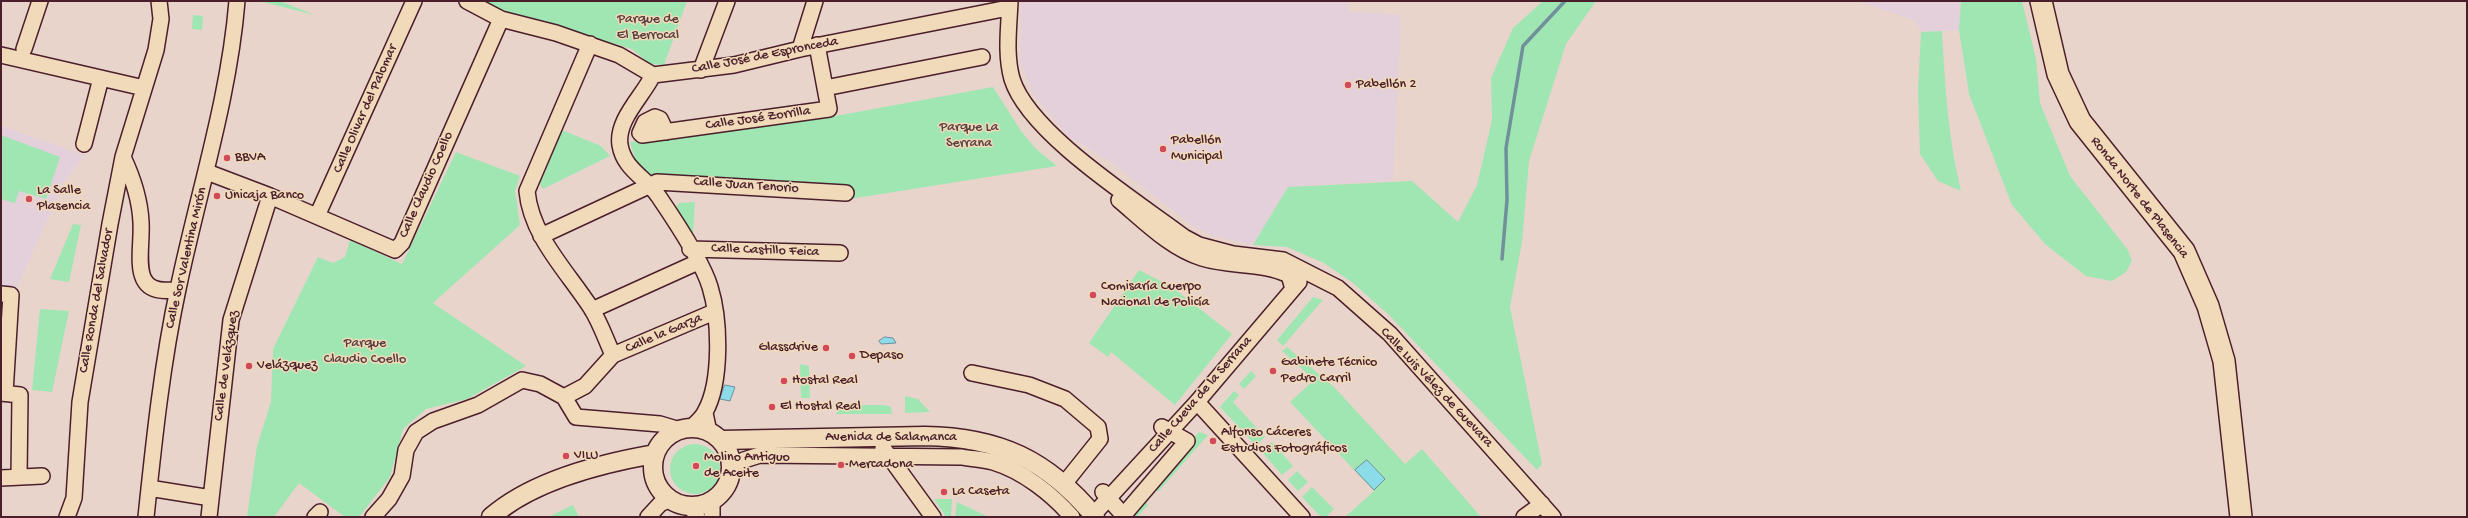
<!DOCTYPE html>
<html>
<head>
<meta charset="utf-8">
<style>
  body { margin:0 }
  #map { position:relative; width:2468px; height:518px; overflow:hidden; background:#e9d4cc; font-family:"Gochi Hand",sans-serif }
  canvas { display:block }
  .frame { position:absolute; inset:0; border:2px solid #4a1f2b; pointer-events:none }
</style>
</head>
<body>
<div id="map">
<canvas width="2468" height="518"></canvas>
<div class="frame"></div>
</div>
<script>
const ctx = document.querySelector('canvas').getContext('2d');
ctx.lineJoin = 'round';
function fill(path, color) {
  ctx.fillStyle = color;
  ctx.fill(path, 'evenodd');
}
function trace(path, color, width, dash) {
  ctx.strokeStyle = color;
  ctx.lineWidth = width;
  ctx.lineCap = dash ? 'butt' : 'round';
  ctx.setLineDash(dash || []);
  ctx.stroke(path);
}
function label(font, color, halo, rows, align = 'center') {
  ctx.font = font + ' "Gochi Hand",sans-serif';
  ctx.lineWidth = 3;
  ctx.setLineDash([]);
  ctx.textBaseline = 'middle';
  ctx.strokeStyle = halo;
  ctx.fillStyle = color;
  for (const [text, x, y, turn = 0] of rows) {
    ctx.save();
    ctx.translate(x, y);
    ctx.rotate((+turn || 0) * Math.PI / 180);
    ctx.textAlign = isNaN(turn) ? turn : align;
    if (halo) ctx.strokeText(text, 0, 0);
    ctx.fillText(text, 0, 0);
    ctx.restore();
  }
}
fill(new Path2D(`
  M1021 1H1348V11L1401 15 1393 181 1289 187 1253 245 1213 236 1193 226 1112 163 1068 136 1032 93 1021 62Z
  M1857 1H1961L1959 30 1921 32 1914 20Z
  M1 126 84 155 64 182 17 288 1 286Z`), '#e3d0da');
fill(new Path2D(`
  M262 1H280L315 15 263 2Z
  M479 1H687L664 65 650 64 632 49 507 12Z
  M1543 1H1596L1566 44 1529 161 1522 242 1510 307 1542 464 1537 470 1388 314 1353 283 1324 263 1287 247 1253 245 1288 187 1412 181 1458 222 1477 185 1492 120 1491 78 1513 28Z
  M1961 1H2022L2036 59 2040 103 2070 176 2128 250 2132 261 2126 272 2112 281 2086 276 2046 245 2012 205 1969 94 1959 30Z
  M193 15 203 16 202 30 192 29Z
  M1942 31C1945 85 1948 138 1961 191L1938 181 1920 154 1918 91 1921 32Z
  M993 87 1021 131 1035 148 1057 166 850 199 683 189 653 180 636 162 630 142 841 115Z
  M562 130 601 146 610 156 543 189 540 184Z
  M1 135 60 157 46 199 19 191 15 203 1 199Z
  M456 152 520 176 515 191 520 225 433 303 526 366 467 399 426 409 403 429 390 477 359 517H345L299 483 274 517H247L257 446 271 402 273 349 318 257 333 263 345 257 350 240 402 264Z
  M695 202 693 234 676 208 679 203Z
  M73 224 81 225 69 282 50 279Z
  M1139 270 1172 287 1232 334 1175 405 1111 352 1108 357 1089 343Z
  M1313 297 1323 300 1283 346 1277 340Z
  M40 309 69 311 52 392 32 390Z
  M1287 347 1334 387 1405 464 1422 449 1481 517H1345L1374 491 1290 402 1314 380 1282 351Z
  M800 364 809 366 810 398H801Z
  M1251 371 1256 376 1244 389 1239 384Z
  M1234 391 1239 395 1233 402 1265 437 1256 446 1220 407Z
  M905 396 918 399 930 412 905 413Z
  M845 405H885L891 407 892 414H835Z
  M1199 432 1208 435 1158 492 1151 486Z
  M1272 442 1293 466 1282 475 1262 452Z
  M670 469a25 25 0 1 1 50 0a25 25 0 1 1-50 0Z
  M1297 471 1308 482 1298 491 1288 480Z
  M1312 487 1334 509 1326 517H1321L1302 497Z
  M1142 498 1148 505 1137 517H1125Z
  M934 499H952L951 517H946Z
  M957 502 989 517H955Z
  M573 505 579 517H553L552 515Z`), '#9fe6b3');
const water = new Path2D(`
  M885 337 893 338 896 343 881 344 879 341Z
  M725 385 735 387 730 401 720 399Z
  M1367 460 1385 479 1374 490 1355 470Z`);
fill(water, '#8bdbe8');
trace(water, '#71909c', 1);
trace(new Path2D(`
  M1502 259 1507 200 1506 148 1523 46 1565 1`), '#71909c', 3.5);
const minor = new Path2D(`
  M467 1 501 19 556 33 619 55 653 75 734 65 800 49 1003 9
  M1010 1C1009 27 1005 54 1012 79 1029 134 1138 202 1184 237L1199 245 1233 254 1283 260 1338 288 1390 334 1553 517
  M24 49 40 1
  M800 49 815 1
  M1 55 144 88
  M701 70 727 1
  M653 75C643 96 616 120 620 145 624 170 647 178 659 197 674 219 703 263 710 287 720 319 722 382 705 412 702 418 696 423 691 428
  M825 88 982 57
  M666 132 660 119 655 117 645 122 640 133 642 135 829 109 817 45
  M84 144 101 78
  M123 157C132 176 140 201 141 222 143 253 127 299 178 289
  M207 172 270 196 395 250 402 243 501 19
  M1119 200C1144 221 1170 248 1202 258 1231 267 1262 262 1289 275L1293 289
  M317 216 414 1
  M541 236 657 182 846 193
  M690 249 840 253
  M1 294 11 295 5 393
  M592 310 698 262
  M613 355 714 312
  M972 373 1029 385 1065 399 1098 427 1100 439 1064 484
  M1 393 20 395 19 477
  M564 397 585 386 613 355C606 340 600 322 591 308 567 271 531 236 527 191L590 44
  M1197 402 1302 517
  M705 413 709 432
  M883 448 933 517
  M731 470 744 460 760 455 962 457C972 459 983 459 993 462 1023 471 1052 494 1072 517
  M1 478 42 476
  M149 488 211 498
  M1103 492 1123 515
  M712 501V517
  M690 505 697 517
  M1093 515 1197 402 1299 282
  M67 517 74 498 80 402 110 224 123 157 156 50 161 19 159 1
  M146 517C154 441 162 364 178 289 198 193 229 99 237 1
  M209 517 231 320 270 196
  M315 517 320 512
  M373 517 389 499 402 476 406 450 416 432 433 421 478 405 522 380 540 384 564 397 576 417 660 424 680 430
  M648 517 660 504 670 499
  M1122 517 1187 441 1162 427
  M1524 517 1542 504`);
const major = new Path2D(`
  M653 467a39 39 0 1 1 78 0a39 39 0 1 1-78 0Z
  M721 440 925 436C999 437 1048 460 1095 517
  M491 517C532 481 603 463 655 454`);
const highway = new Path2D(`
  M2041 1 2058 74 2080 121 2184 251 2208 306 2224 361 2241 517`);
trace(minor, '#4a1f2b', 18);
trace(major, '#4a1f2b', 21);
trace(highway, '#4a1f2b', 24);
trace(minor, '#f1dab9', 15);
trace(major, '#f1dab9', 18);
trace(highway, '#f1dab9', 21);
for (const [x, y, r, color] of [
  [1348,85,4,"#d1495b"],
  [1163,149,4,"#d1495b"],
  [227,158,4,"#d1495b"],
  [217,196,4,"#d1495b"],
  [29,199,4,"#d1495b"],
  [1093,295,4,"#d1495b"],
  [826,348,4,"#d1495b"],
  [852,356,4,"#d1495b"],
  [249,366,4,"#d1495b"],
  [1273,371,4,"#d1495b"],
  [784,381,4,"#d1495b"],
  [772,407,4,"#d1495b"],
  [1213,441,4,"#d1495b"],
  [566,456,4,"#d1495b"],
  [841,465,4,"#d1495b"],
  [696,466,4,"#d1495b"],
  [944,492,4,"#d1495b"]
]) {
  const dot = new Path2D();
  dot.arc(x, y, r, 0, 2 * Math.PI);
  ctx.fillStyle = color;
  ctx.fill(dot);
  trace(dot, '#f1dab9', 1.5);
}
label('14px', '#573d3f', '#f1dab9', [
  ["Parque de",648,20],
  ["El Berrocal",648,36],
  ["Parque La",969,128],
  ["Serrana",969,144],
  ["Parque",365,344],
  ["Claudio Coello",365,360]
]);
label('14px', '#4a1f2b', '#f1dab9', [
  ["Calle José de Espronceda",765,56,-11],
  ["Calle Olivar del Palomar",366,109,-66],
  ["Calle José Zorrilla",758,119,-8],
  ["Calle Claudio Coello",427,185,-66],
  ["Calle Juan Tenorio",746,186,4],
  ["Ronda Norte de Plasencia",2139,198,52],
  ["Calle Castillo Feica",765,251,2],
  ["Calle Sor Valentina Mirón",187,258,-77],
  ["Calle Ronda del Salvador",97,301,-80],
  ["Calle la Garza",664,334,-23],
  ["Calle de Velázquez",227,366,-82],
  ["Calle Luis Vélez de Guevara",1436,388,47],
  ["Calle Cueva de la Serrana",1201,395,-49],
  ["Avenida de Salamanca",891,438]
]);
label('14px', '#4a1f2b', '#f1dab9', [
  ["Pabellón 2",1356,85],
  ["Pabellón",1171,141],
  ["Municipal",1171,157],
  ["BBVA",235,158],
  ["La Salle",37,191],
  ["Plasencia",37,207],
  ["Unicaja Banco",225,196],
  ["Comisaría Cuerpo",1101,287],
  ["Nacional de Policía",1101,303],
  ["Glassdrive",818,348,"right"],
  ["Depaso",860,356],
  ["Gabinete Técnico",1281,363],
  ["Pedro Carril",1281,379],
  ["Velázquez",257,366],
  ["Hostal Real",792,381],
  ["El Hostal Real",780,407],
  ["Alfonso Cáceres",1221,433],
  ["Estudios Fotográficos",1221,449],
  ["VILU",574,456],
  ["Molino Antiguo",704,458],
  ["de Aceite",704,474],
  ["Mercadona",849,465],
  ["La Caseta",952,492]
], 'left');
</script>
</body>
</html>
